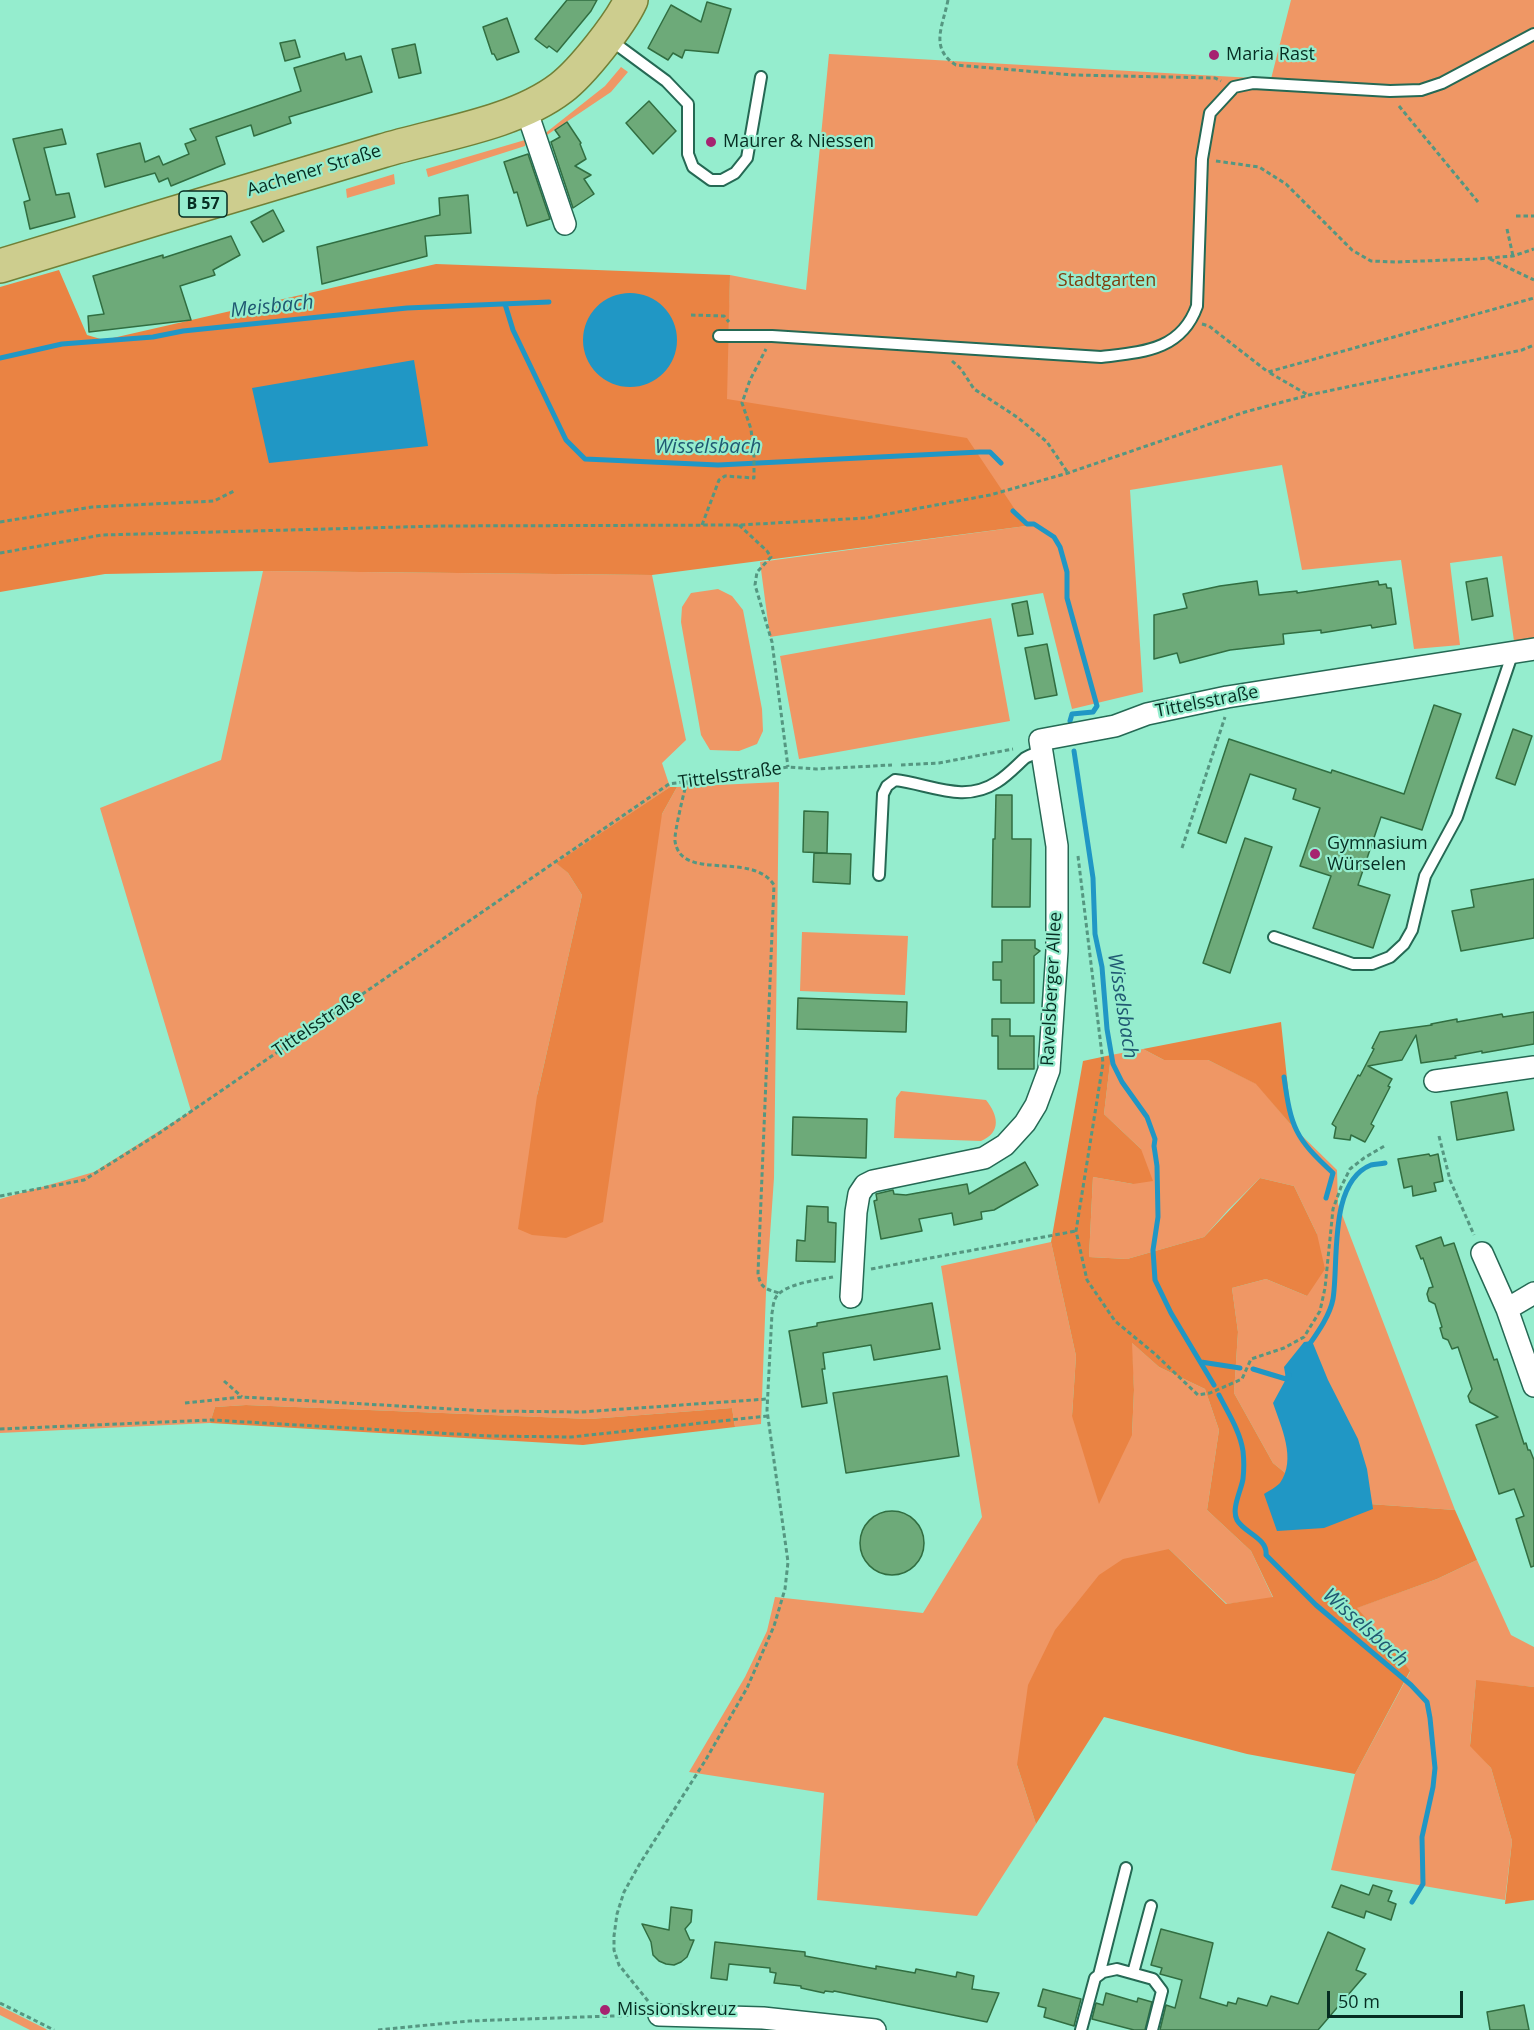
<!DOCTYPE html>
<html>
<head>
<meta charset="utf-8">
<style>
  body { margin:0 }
  #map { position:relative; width:1534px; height:2030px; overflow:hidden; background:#95edce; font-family:"Open Sans",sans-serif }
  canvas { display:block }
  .scale { position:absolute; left:1327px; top:1991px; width:136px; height:27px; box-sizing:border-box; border:3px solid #062d22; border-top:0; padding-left:8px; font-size:18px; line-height:21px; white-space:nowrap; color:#062d22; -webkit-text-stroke:4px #95edce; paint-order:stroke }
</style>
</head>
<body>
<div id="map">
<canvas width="1534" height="2030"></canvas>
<div class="scale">50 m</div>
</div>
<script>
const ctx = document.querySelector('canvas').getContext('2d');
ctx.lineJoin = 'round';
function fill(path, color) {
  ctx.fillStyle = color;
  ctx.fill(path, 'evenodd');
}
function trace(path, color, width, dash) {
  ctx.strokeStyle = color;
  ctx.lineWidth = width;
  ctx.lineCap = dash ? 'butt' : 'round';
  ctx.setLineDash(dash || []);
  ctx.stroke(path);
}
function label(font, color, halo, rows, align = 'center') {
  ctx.font = font + ' "Open Sans",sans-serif';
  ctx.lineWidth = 4.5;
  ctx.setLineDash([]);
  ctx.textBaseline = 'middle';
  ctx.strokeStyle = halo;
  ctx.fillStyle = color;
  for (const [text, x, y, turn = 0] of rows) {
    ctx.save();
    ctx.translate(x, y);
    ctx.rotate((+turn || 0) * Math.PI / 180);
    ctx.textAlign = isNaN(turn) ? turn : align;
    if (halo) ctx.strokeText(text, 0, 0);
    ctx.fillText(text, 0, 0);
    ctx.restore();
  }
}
fill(new Path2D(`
  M1291 0H1534V639L1514 641 1502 556 1450 563 1460 645 1414 649 1401 560 1302 570 1282 465 1130 490 1143 692 1072 709 1043 593 770 637 760 562 1026 526 726 399 730 275 806 290 829 54 1271 79Z
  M621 67 628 72 611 92 544 137 543 135 605 86Z
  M525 140V146L428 177 426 169Z
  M394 174 395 184 347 198 346 189Z
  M263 571 652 575 686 740 662 763 670 787 557 863 568 873 582 895 537 1096 662 814 677 787 779 782 774 1178 766 1292 761 1424 735 1427 732 1408 590 1419 246 1405 215 1407 210 1423 0 1433V1199L94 1172 191 1111 100 808 221 760Z
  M718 589 732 596 743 610 762 709 763 731 757 744 739 751 710 750 701 735 681 622 682 607 691 593Z
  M991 618 1010 721 799 759 780 656Z
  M802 932 908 936 905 995 800 991Z
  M1143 1049 1164 1060H1208L1257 1084 1292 1126 1337 1170 1338 1204 1455 1510 1369 1504 1328 1508 1273 1463 1234 1393 1238 1332 1232 1288 1266 1279 1307 1296 1317 1234 1294 1186 1260 1178 1228 1210 1204 1237 1127 1259 1089 1257 1093 1177 1133 1184 1141 1149 1104 1114 1111 1055Z
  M901 1091 986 1100C998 1115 1002 1132 981 1141L894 1138 896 1098Z
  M1051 1242 1076 1356 1072 1416 1132 1435 1134 1389 1131 1342 1159 1367 1205 1389 1219 1430 1207 1510 1251 1551 1273 1598 1227 1604 1169 1549 1017 1765 1036 1824 977 1916 817 1900 824 1793 689 1772 745 1677 767 1631 775 1597 923 1613 982 1517 941 1266Z
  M1477 1560 1511 1635 1534 1647V1687L1476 1681 1470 1744 1491 1768 1512 1841 1505 1900 1331 1870 1355 1774 1410 1672 1400 1657 1356 1608 1437 1579Z
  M0 2006 46 2029 47 2030H30L0 2015Z`), '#ef9765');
fill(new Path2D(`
  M436 264 730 275 727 399 967 438 1026 526 652 575 263 571 105 574 0 592V287L59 270 87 335 104 340Z
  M670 787H677L662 814 603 1222 566 1238 532 1235 518 1229 537 1096 582 895 568 873 556 863Z
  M1281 1022 1292 1126 1256 1084 1208 1060H1164L1143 1049Z
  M1111 1055 1104 1114 1141 1149 1153 1181 1133 1184 1093 1177 1089 1257 1127 1259 1204 1237 1260 1178 1294 1186 1317 1234 1325 1269 1307 1296 1266 1279 1232 1288 1238 1332 1234 1393 1273 1463 1328 1508 1369 1504 1455 1510 1477 1560 1437 1579 1357 1608 1400 1657 1410 1671 1355 1774 1247 1754 1104 1717 1036 1824 1017 1765 1028 1685 1055 1630 1099 1575 1123 1559 1169 1549 1226 1604 1273 1597 1251 1551 1207 1510 1219 1430 1205 1389 1159 1367 1132 1343 1134 1390 1132 1435 1099 1504 1072 1416 1076 1356 1051 1242 1083 1061Z
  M246 1405 590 1419 732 1408 735 1427 583 1445 210 1423 215 1407Z
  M1476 1680 1534 1687V1900L1505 1904 1512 1841 1491 1768 1470 1746Z`), '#ea8343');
fill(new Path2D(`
  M583 340a47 47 0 1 1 94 0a47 47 0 1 1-94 0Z
  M414 360 428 446 269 463 252 388Z
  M1312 1341 1328 1380 1358 1439 1367 1469 1373 1509 1324 1528 1277 1531 1264 1494C1269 1491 1276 1487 1280 1483 1297 1459 1281 1427 1273 1403L1286 1379 1284 1367 1304 1342Z`), '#2097c5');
trace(new Path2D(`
  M505 304 513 330 566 440 585 459 718 465 980 452H990L1001 463
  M0 358 62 344 153 337 183 331 358 313 407 308 549 302
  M1013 511 1027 524H1034L1054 537 1060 547 1067 572V598L1097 706 1093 712 1072 714 1070 721
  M1074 751 1093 878 1095 934 1102 967 1107 1029 1113 1064 1122 1082 1147 1117 1155 1139 1154 1146 1157 1166 1158 1217 1153 1250 1155 1280 1171 1313 1214 1385
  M1284 1077C1291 1128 1295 1138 1333 1173L1326 1198
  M1309 1345C1318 1332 1330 1315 1333 1299 1339 1263 1328 1182 1371 1165 1375 1164 1380 1164 1385 1163
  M1201 1362 1240 1368
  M1253 1369 1286 1379 1289 1375
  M1219 1395C1228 1413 1240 1431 1243 1451 1244 1460 1244 1470 1243 1479 1241 1491 1231 1509 1237 1520 1244 1533 1268 1538 1266 1555L1316 1605 1411 1685 1427 1702 1430 1718 1435 1768 1433 1787 1422 1837 1423 1884 1412 1902`), '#2097c5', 5);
const building = new Path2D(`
  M567 0H597L591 11 557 52 549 46 547 48 535 39Z
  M707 2 731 9 718 53 685 50 682 58 673 53 668 60 648 48 671 5 701 22Z
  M507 18 519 52 497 60 494 54H492L483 27Z
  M295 40 300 57 285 61 280 43Z
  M415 44 421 73 399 78 392 49Z
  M344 53 346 60 361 56 372 92 289 117 291 123 254 136 251 125 216 137 225 164 171 186 168 178 159 182 155 173 105 187 97 154 140 143 145 162 159 156 163 165 189 154 185 144 196 140 190 129 301 91 294 68Z
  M649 101 676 131 653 154 626 123Z
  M567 122 581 143 580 144 586 159 575 166 591 175 584 179 594 194 573 208 551 142 560 137 555 130Z
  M62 129 66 144 44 148 56 195 69 193 75 217 30 229 24 202 30 200 13 139Z
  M528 154 550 219 527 226 517 192 514 193 504 162Z
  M468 195 471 233 425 236 427 256 322 284 317 247 440 215 439 198Z
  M273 210 284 231 263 242 251 222Z
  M231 236 240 255 213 270 215 275 180 286 191 320 89 332 88 316 104 314 93 276 163 255V258Z
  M1487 578 1493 616 1472 620 1466 582Z
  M1257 581 1259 595 1297 591V593L1378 581 1379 585 1386 584 1387 588H1391L1396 624 1372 628 1371 625 1321 633V630L1283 634 1284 644 1230 650 1180 663 1177 653 1154 659V615L1187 608 1183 594 1220 586Z
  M1027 601 1033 634 1018 636 1012 604Z
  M1047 644 1057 695 1035 699 1025 648Z
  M1434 705 1461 714 1422 830 1381 817 1358 885 1390 895 1373 948 1313 928 1331 876 1300 866 1320 808 1293 799 1296 789 1250 774 1226 843 1198 833 1229 739 1331 773 1332 770 1404 794Z
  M1513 729 1532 736 1515 785 1496 778Z
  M996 795H1012V839H1031L1030 907H992L993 839H995Z
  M804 811 828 812 827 853 803 852Z
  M1245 838 1272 847 1230 973 1203 963Z
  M814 853 851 854 850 884 813 882Z
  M1534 879V938L1461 951 1452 911 1474 907 1471 890Z
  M1002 940H1035V948L1040 951 1034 956V1003H1001V980H993V962H1002Z
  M798 998 907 1002 906 1032 797 1029Z
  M1534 1012V1044L1482 1053V1051L1455 1056 1456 1058 1421 1063 1416 1035 1402 1060 1368 1066 1392 1079 1388 1086 1390 1087 1371 1124 1374 1126 1365 1142 1351 1135 1350 1140 1334 1138 1336 1127 1332 1124 1358 1075 1360 1076 1374 1049 1372 1048 1380 1032 1432 1025 1431 1024 1457 1019V1022L1502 1014 1503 1017Z
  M992 1019H1010V1036H1034V1069H998V1036H992Z
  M1507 1092 1514 1130 1457 1140 1451 1102Z
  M793 1117 867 1119 866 1158 792 1155Z
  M1429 1154 1430 1156 1438 1154 1443 1181 1434 1183 1436 1191 1413 1196 1412 1186 1404 1188 1398 1159Z
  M1025 1162 1038 1185 994 1210 981 1212 982 1219 954 1225 952 1213 919 1219 922 1231 881 1239 874 1201 877 1200 876 1194 893 1190 894 1194 906 1195 967 1184 969 1194Z
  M807 1206 828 1207V1222L836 1223 835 1262 796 1261 797 1240 805 1241Z
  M1441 1237 1444 1246 1454 1243 1494 1360 1497 1359 1524 1444 1526 1443 1528 1450H1530L1534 1460V1566L1531 1567 1516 1519 1524 1516 1514 1489 1499 1494 1476 1425 1498 1417 1470 1402 1468 1396 1472 1389 1458 1347 1452 1349 1448 1340 1443 1338 1440 1328 1442 1327 1435 1304 1429 1301 1427 1294 1429 1288 1433 1287 1423 1258 1421 1259 1416 1246Z
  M932 1303 940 1349 874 1360 871 1345 823 1353 825 1369H822L827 1403 802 1407 789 1331 817 1326V1323Z
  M947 1376 959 1456 846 1473 833 1393Z
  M860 1543a32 32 0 1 1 64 0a32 32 0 1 1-64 0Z
  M1341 1885 1369 1895 1373 1885 1392 1891 1388 1901 1396 1904 1391 1920 1366 1911 1364 1918 1332 1907Z
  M671 1907 692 1910 691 1922 685 1929 690 1940H694L687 1957 681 1962 674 1965 666 1964 659 1961 653 1955 651 1942 642 1924 669 1930Z
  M1161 1929 1213 1943 1200 1998 1227 2006 1228 2002 1236 2004 1238 1998 1267 2006 1271 1996 1298 2004 1328 1932 1365 1949 1356 1970 1366 1974 1318 2030H1160L1166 2005 1175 2008 1182 1980 1160 1974 1162 1968 1151 1965Z
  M715 1942 805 1952V1956L876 1969V1966L915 1973 916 1969 956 1977 957 1972 974 1976 972 1989 999 1993 987 2022 834 1991 833 1992 825 1991 824 1993 801 1988V1986L774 1983 776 1973 770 1972V1968L729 1964 727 1980 711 1978Z
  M1043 1989 1081 1999 1074 2026 1044 2017 1046 2008 1038 2006Z
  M1106 1993 1137 2002 1138 1998 1152 2002 1145 2030H1134L1092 2019 1096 2003 1103 2005Z
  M1524 2005 1529 2030H1490L1487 2012Z`);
fill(building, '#6daa79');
trace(building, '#316e41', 1.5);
const lane = new Path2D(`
  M609 39 666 81 688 104V154L693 167 711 180H722L735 173 747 158 761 77
  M719 336H772L1101 357C1142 352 1181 351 1197 306L1202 159 1210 113 1234 87 1253 83 1390 91 1421 90 1442 83 1534 34
  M879 875 883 794 887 786 895 780C930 784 964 804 997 782 1008 775 1016 766 1025 758 1030 755 1037 753 1042 751
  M1274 937 1353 964H1372L1390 957 1404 944 1412 930 1425 876 1457 817 1513 652
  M1133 1973 1151 1906
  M1099 1975 1126 1868
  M1081 2030 1095 1978 1103 1972 1117 1969 1153 1979 1162 1991 1152 2030`);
const street = new Path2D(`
  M526 109 565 224
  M1435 1081 1534 1067
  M1482 1253 1507 1309 1534 1386
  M851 1297 856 1212 859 1194 865 1185 873 1181 984 1158 1005 1145 1025 1123 1036 1105 1049 1070 1057 951V846L1040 740 1115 726 1147 714 1227 697 1534 649
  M1507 1309 1534 1293
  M659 2015 763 2018 875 2030`);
const primary = new Path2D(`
  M0 266C127 227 255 189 382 151 438 134 514 124 561 88 582 72 620 24 631 0`);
trace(lane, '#256954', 14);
trace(street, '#256954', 24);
trace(primary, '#718037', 36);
trace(new Path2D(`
  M948 0C943 26 929 48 956 65L1073 75 1215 78 1221 81
  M1399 106 1478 202
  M1216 161 1259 167 1286 184 1352 250 1371 261 1395 262 1477 259 1513 256 1534 249
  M1516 216H1534
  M1507 229 1513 256
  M1490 259 1534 280
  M691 315 724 316 729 322
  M1202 324 1209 326 1268 372 1534 298
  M952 361 961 369 974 389 1017 417 1047 442 1068 473
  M1270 373 1308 395
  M0 522 92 507 214 501 236 490
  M702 525 719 480 725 476 754 478V457L751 429 742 403 750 380 766 349
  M739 525 767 551 771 557 757 572 755 585 772 642 788 767
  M0 553 102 535 439 526 739 525 866 518 990 495 1068 473 1245 412 1309 395 1522 350 1534 345
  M901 765 939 763 1013 749
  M687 781C684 792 674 833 675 841 681 883 752 850 774 885L758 1273C760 1288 766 1289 779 1293
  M1182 848 1225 717
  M1078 856 1103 1063 1076 1231 1087 1280 1115 1321 1155 1354 1198 1395 1210 1393 1242 1379 1251 1359 1284 1348 1304 1337 1320 1311 1325 1288 1333 1209 1341 1187 1350 1169 1364 1158 1386 1145
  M1439 1136 1450 1180 1474 1235
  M0 1196 84 1180 158 1134 669 784 788 767 816 769 892 765
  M871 1269 1076 1231
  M224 1381 242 1397
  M185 1403 242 1397 487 1411 581 1412 767 1399
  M0 1429 211 1420 490 1436 571 1437 767 1416
  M648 2001 619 1965 614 1950V1936L617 1914 624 1892 639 1865 705 1761 747 1688 774 1626 785 1589 788 1562 767 1410 772 1313C773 1309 773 1303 775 1299 781 1284 818 1280 833 1277
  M0 2003 54 2030
  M378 2030 469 2021 640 2015`), '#559781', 3, [4.5, 3]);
trace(lane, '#fff', 10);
trace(street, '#fff', 21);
trace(primary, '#cdcd8e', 33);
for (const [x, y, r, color] of [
  [1214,55,6,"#a62370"],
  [711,142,6,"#a62370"],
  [1315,854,6,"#a62370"],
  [605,2010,6,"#a62370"]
]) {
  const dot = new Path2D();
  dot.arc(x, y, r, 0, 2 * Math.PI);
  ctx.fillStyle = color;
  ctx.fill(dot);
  trace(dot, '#95edce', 2);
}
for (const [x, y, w] of [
  [203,204,48]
]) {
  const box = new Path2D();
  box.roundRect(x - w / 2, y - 13, w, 26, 4.5);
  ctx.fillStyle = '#95edce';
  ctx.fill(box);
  trace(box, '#062d22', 1.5);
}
label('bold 16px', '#062d22', null, [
  ["B 57",203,204]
]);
label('18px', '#062d22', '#95edce', [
  ["Maria Rast",1226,55],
  ["Maurer & Niessen",723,142],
  ["Gymnasium",1327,844],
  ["Würselen",1327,865],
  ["Missionskreuz",617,2010]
], 'left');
label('18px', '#062d22', '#95edce', [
  ["Aachener Straße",314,171,-17],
  ["Tittelsstraße",1207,702,-11],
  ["Tittelsstraße",730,776,-8],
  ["Ravelsberger Allee",1052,989,-87],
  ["Tittelsstraße",318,1024,-34]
]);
label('18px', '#7e3c0c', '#95edce', [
  ["Stadtgarten",1107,281]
]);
label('italic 20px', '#205972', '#95edce', [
  ["Meisbach",272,307,-6],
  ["Wisselsbach",708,447],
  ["Wisselsbach",1122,1006,81],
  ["Wisselsbach",1365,1628,42]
]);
</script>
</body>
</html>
